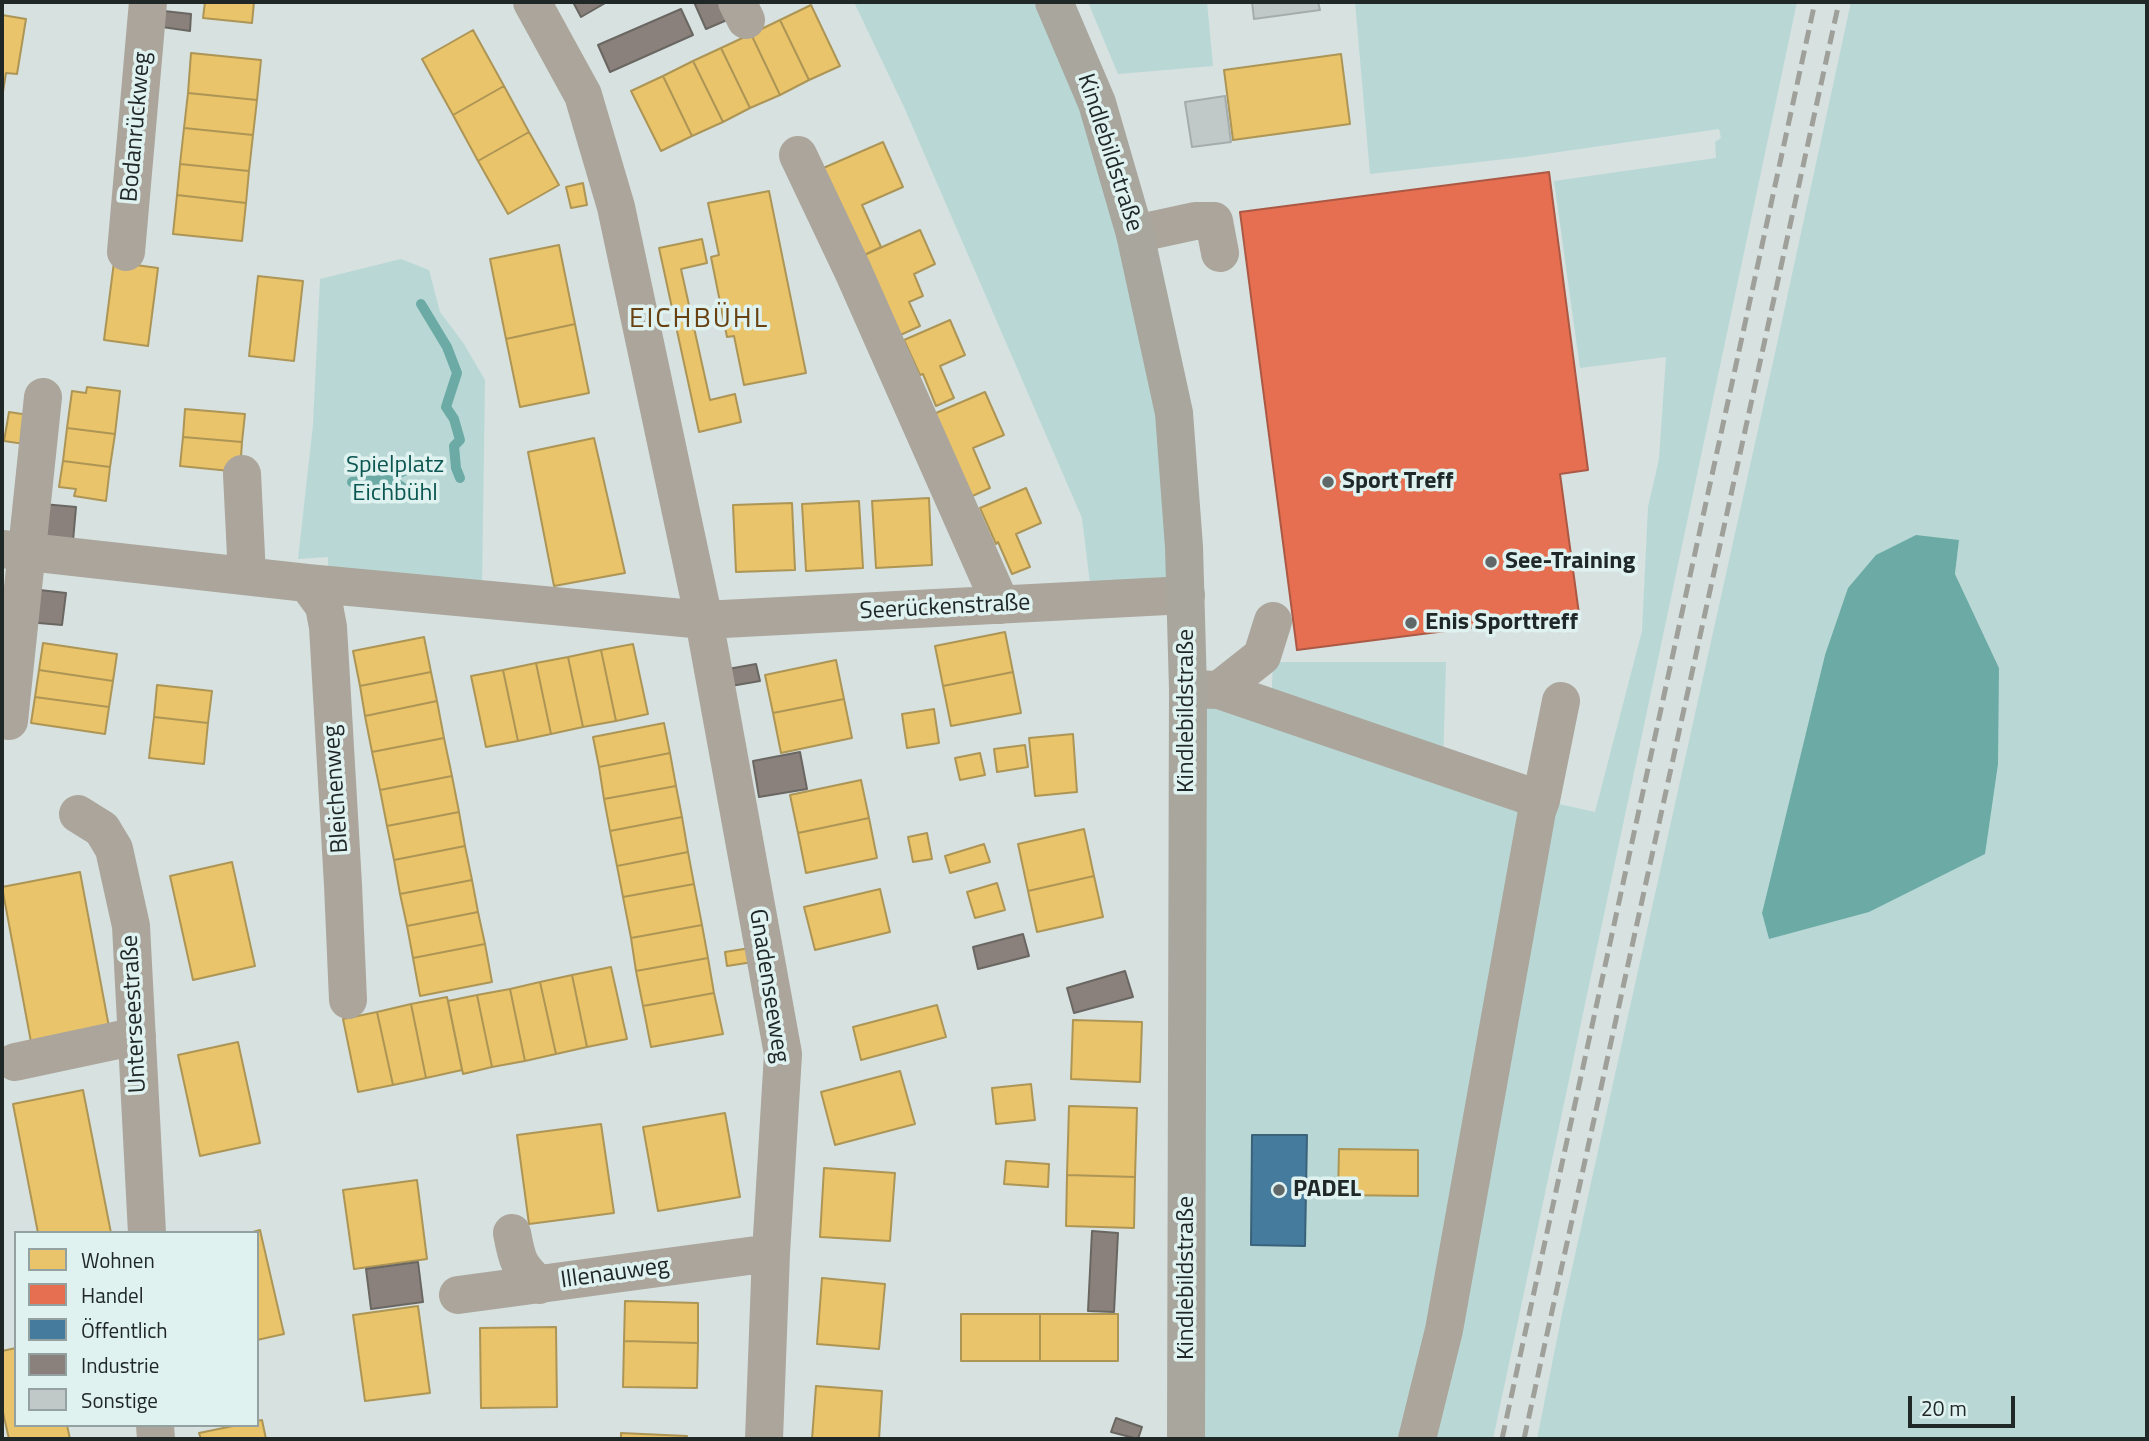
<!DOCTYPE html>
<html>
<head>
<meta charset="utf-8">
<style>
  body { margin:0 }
  #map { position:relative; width:2149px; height:1441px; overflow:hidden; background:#d6e1e0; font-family:"Titillium Web",sans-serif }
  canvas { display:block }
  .frame { position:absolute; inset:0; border:4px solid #202727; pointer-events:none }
  .legend { position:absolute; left:14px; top:1231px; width:245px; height:196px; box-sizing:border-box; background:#dff2f0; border:2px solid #93a1a0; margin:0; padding:9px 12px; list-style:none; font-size:21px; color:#202727 }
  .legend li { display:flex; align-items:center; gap:14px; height:35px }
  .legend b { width:35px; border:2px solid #93a1a0 }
  .scale { position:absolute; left:1908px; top:1396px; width:107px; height:32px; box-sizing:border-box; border:4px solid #202727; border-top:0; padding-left:9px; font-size:21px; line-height:24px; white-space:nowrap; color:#202727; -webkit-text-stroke:5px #dff2f0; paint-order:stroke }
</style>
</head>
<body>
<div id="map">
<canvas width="2149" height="1441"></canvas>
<div class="frame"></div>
<ul class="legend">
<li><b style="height:19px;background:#e9c46a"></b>Wohnen</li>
<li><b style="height:19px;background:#e76f51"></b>Handel</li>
<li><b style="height:19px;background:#457b9d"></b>Öffentlich</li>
<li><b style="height:19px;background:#8a817c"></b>Industrie</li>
<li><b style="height:19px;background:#c1c9c8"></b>Sonstige</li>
</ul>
<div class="scale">20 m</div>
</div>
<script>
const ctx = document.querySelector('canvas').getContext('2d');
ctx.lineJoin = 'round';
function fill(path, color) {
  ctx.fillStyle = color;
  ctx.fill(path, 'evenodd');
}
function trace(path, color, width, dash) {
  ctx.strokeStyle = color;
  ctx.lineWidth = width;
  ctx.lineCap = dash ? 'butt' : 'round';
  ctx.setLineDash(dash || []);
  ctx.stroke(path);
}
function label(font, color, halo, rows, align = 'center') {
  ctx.font = font + ' "Titillium Web",sans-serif';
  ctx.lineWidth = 7;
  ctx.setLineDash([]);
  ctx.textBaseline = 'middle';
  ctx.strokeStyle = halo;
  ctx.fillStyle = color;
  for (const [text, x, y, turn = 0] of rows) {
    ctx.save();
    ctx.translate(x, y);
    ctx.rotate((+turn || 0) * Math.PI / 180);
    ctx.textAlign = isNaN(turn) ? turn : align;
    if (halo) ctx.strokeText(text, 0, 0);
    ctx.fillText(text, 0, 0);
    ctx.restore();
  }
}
fill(new Path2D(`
  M854 2H1053L1135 234 1186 595 1092 600 1082 518 904 107Z
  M1088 2H1207L1213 66 1118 74Z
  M1355 2H1797L1493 1439H1186L1188 689 1271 707 1273 662H1446L1443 766 1541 800 1595 812 1642 631 1648 507 1659 459 1666 357 1580 368 1554 181 1716 158 1715 142 1721 138 1719 129 1524 157 1370 174Z
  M1851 2H2147V1439H1537L1563 1309 1775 353ZM1959 540 1955 574 1999 668 1769 939 1762 913 1825 655Z
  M401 259 429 270 440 312 464 344 485 380 482 586 328 569V557L298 559 313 425 320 279Z`), '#b9d8d5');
fill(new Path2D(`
  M1916 535 1959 540 1955 574 1999 668 1998 764 1985 854 1869 912 1769 939 1762 913 1825 655 1848 588 1876 555Z`), '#6baaa5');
const homes = new Path2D(`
  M205 2H254L252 23 203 18Z
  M811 5 840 66 809 80 780 20Z
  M2 15 26 19 17 74 6 73 2 98Z
  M780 20 809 80 780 95 751 34Z
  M473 30 504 86 453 115 422 59Z
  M751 34 780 95 750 108 721 48Z
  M721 48 750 108 723 122 693 61Z
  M191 53 261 60 257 100 188 93Z
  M1341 54 1350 124 1233 140 1224 70Z
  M693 61 723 122 692 136 663 76Z
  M663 76 692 136 661 151 631 91Z
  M504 86 529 132 478 161 453 115Z
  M188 93 257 100 253 135 184 128Z
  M184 128 253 135 249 171 180 164Z
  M529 132 559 185 508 214 478 161Z
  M883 142 903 187 862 205 881 247 860 257 821 169Z
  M180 164 249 171 246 203 177 195Z
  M583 183 587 205 571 208 566 187Z
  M769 191 806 373 744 385 734 336 727 337 711 257 719 255 708 203Z
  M177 195 246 203 242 241 173 234Z
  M920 230 935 264 914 274 923 296 909 302 920 326 896 337 860 257Z
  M702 239 707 263 681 269 710 400 735 394 741 422 699 432 659 248Z
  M559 245 575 324 506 339 490 259Z
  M114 262 158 268 148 346 104 340Z
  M258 276 303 281 294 361 249 356Z
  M950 320 965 355 940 366 954 398 936 406 923 374 920 375 904 340Z
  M575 324 589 393 520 407 506 339Z
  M87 387 120 391 115 434 67 428 72 391 86 393Z
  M985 392 1004 435 973 448 990 488 968 498 929 416Z
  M185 409 245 414 242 442 183 437Z
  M9 412 35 416 31 445 4 441Z
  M67 428 115 434 110 467 63 461Z
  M183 437 242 442 240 472 180 466Z
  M594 438 625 573 554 586 528 452Z
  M63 461 110 467 106 501 74 496 76 489 59 487Z
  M1026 488 1041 523 1016 534 1030 567 1012 574 998 542 996 544 980 508Z
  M929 498 932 565 876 568 872 501Z
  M859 501 863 568 806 571 802 504Z
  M792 503 795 570 736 572 733 505Z
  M1005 632 1013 672 943 686 935 646Z
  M424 637 431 672 360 686 353 651Z
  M43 643 117 654 113 681 39 670Z
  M633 644 648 714 616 721 601 650Z
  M601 650 616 721 583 727 568 657Z
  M568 657 583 727 551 734 536 663Z
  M836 660 844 699 773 713 765 675Z
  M536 663 551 734 518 741 503 670Z
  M39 670 113 681 109 707 35 697Z
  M503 670 518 741 486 747 471 676Z
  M431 672 437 701 365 716 360 686Z
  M1013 672 1021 713 951 726 943 686Z
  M157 685 212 691 208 723 154 717Z
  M35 697 109 707 105 734 31 723Z
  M844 699 852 738 781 753 773 713Z
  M437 701 444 738 372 752 365 716Z
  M934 709 939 743 907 748 902 714Z
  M154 717 208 723 204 764 149 758Z
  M664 723 670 753 599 767 593 737Z
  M1073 734 1077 792 1035 796 1029 738Z
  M444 738 452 776 380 790 372 752Z
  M1025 745 1028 767 997 772 994 749Z
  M670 753 676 786 604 799 599 767Z
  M980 753 985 775 960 780 955 758Z
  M452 776 459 812 387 826 380 790Z
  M861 780 869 818 798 833 790 795Z
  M676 786 682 817 610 831 604 799Z
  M459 812 465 846 394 860 387 826Z
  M682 817 688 852 617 866 610 831Z
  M869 818 877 858 806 873 798 833Z
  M1084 829 1094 876 1028 891 1018 844Z
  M927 833 932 859 913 862 908 837Z
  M984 844 990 862 950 873 945 856Z
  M465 846 472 880 400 894 394 860Z
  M688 852 694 884 623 897 617 866Z
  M232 862 255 966 193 980 170 876Z
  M80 872 109 1027 31 1042 2 887Z
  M1094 876 1103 917 1037 932 1028 891Z
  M472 880 478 912 407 926 400 894Z
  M997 883 1005 910 975 918 967 892Z
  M694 884 702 925 631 938 623 897Z
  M880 889 890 932 815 950 804 907Z
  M478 912 485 944 413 958 407 926Z
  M702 925 708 958 636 971 631 938Z
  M485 944 492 982 420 996 413 958Z
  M750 948 753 962 727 966 725 952Z
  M708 958 714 993 643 1006 636 971Z
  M611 967 627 1039 587 1047 572 975Z
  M572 975 587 1047 556 1054 540 982Z
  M540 982 556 1054 525 1061 510 989Z
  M510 989 525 1061 492 1067 477 995Z
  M714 993 723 1034 651 1047 643 1006Z
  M477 995 492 1067 463 1074 448 1001Z
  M447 997 462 1070 426 1078 411 1004Z
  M411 1004 426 1078 393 1085 377 1012Z
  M937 1005 946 1037 861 1060 853 1027Z
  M377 1012 393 1085 358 1092 343 1019Z
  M1073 1020 1142 1022 1140 1082 1071 1079Z
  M238 1042 260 1143 200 1156 178 1055Z
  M900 1071 915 1124 835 1145 821 1092Z
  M1031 1084 1035 1120 996 1124 992 1088Z
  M83 1090 111 1233H38L13 1104Z
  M1069 1106 1137 1108 1135 1177 1067 1175Z
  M725 1113 740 1197 658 1211 643 1127Z
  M601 1124 614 1213 529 1224 517 1135Z
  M1339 1149 1418 1150V1196L1338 1195Z
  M1006 1161 1049 1164 1048 1187 1004 1184Z
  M824 1168 895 1173 890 1241 820 1237Z
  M1067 1175 1135 1177 1134 1228 1066 1226Z
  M417 1180 427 1259 354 1269 343 1190Z
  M260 1230 284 1334 257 1340V1233H249Z
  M822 1278 885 1284 879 1349 817 1344Z
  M625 1301 698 1303V1343L624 1341Z
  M418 1306 430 1393 365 1401 353 1315Z
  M961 1314H1040V1361H961Z
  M1040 1314H1118V1361H1040Z
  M556 1327 557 1407 481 1408 480 1328Z
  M624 1341 698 1343 697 1388 623 1387Z
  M16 1348V1425H67L70 1439H9L2 1408V1351Z
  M816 1386 882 1391 879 1439H812Z
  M262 1420 266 1439H201L199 1433 238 1425H257V1421Z
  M621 1433 687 1436 686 1439H621Z`);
fill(homes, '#e9c46a');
trace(homes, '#ad9556', 2);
const shops = new Path2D(`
  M1549 172 1588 470 1560 474 1579 614 1297 650 1240 212Z`);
fill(shops, '#e76f51');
trace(shops, '#ab5944', 2);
const public = new Path2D(`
  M1252 1135H1307L1305 1246 1251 1245Z`);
fill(public, '#457b9d');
trace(public, '#3a627a', 2);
const industry = new Path2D(`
  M573 2H607L581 17Z
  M694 2H727L734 17 706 29Z
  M681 9 693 35 610 72 598 45Z
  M164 11 191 14 190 31 162 27Z
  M43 504 76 507 73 541 39 538Z
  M31 589 66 593 62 625 27 622Z
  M756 664 760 681 731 686 728 669Z
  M800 752 807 789 759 797 753 761Z
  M1023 934 1029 956 978 969 973 947Z
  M1125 971 1133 997 1074 1013 1067 988Z
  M1092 1231 1118 1233 1114 1312 1088 1311Z
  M418 1262 423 1302 371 1309 366 1269Z
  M1116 1418 1142 1427 1138 1439 1111 1432Z`);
fill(industry, '#8a817c');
trace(industry, '#6a6662', 2);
trace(new Path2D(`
  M421 304 447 347 457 373 446 407 454 419 460 440 454 446 456 468 460 478
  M388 478 402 487
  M352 482 385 480 410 468`), '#6baaa5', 10);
const building = new Path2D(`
  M1252 2H1318L1320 10 1254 19Z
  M1225 96 1231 142 1192 147 1185 102Z`);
fill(building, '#c1c9c8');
trace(building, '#a5adac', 2);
trace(new Path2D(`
  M532 2 583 95 616 207 704 620 783 1054 771 1253 764 1439
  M737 2 746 20
  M798 155 853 271 1001 605
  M1135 234 1195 221H1214L1220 253
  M126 252 148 2
  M242 474 247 576
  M2 549 307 583 324 606 328 627 343 885 348 1000
  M307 583 704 620 1186 595
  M1188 689 1219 690 1541 800
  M1219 690 1262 656 1273 621
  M9 721 43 397
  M78 814 102 829 114 849 131 926 147 1233
  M15 1062 137 1036
  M512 1233C517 1260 518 1266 539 1285
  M458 1295 771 1253
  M155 1425 156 1439
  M1417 1439 1444 1330 1537 811 1541 800 1561 701`), '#aba59b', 38);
trace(new Path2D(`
  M1054 2 1097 103 1135 234 1174 413 1184 547 1188 689 1186 1439`), '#a8a69d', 38);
trace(new Path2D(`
  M1502 1439 1815 2
  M1524 1439 1839 2`), '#9fa09a', 5, [14, 7]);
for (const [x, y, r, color] of [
  [1328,482,7,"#606868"],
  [1491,562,7,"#606868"],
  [1411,623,7,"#606868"],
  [1279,1190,7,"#606868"]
]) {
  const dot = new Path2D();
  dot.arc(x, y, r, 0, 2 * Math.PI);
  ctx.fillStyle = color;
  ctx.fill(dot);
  trace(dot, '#dff2f0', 2.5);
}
label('24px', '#202727', '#dff2f0', [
  ["Bodanrückweg",137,127,-85],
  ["Kindlebildstraße",1109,153,72],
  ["Seerückenstraße",945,608,-3],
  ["Kindlebildstraße",1187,711,-90],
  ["Bleichenweg",337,789,-94],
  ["Gnadenseeweg",768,986,81],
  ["Unterseestraße",135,1014,-93],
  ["Illenauweg",615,1274,-8],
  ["Kindlebildstraße",1187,1278,-90]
]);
label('24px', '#0b5651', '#dff2f0', [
  ["Spielplatz",395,466],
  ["Eichbühl",395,494]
]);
label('bold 24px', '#202727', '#dff2f0', [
  ["Sport Treff",1342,482],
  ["See-Training",1505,562],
  ["Enis Sporttreff",1425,623],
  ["PADEL",1293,1190]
], 'left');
ctx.letterSpacing = '2px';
label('28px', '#684212', '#dff2f0', [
  ["EICHBÜHL",699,320]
]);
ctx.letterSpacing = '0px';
</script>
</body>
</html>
